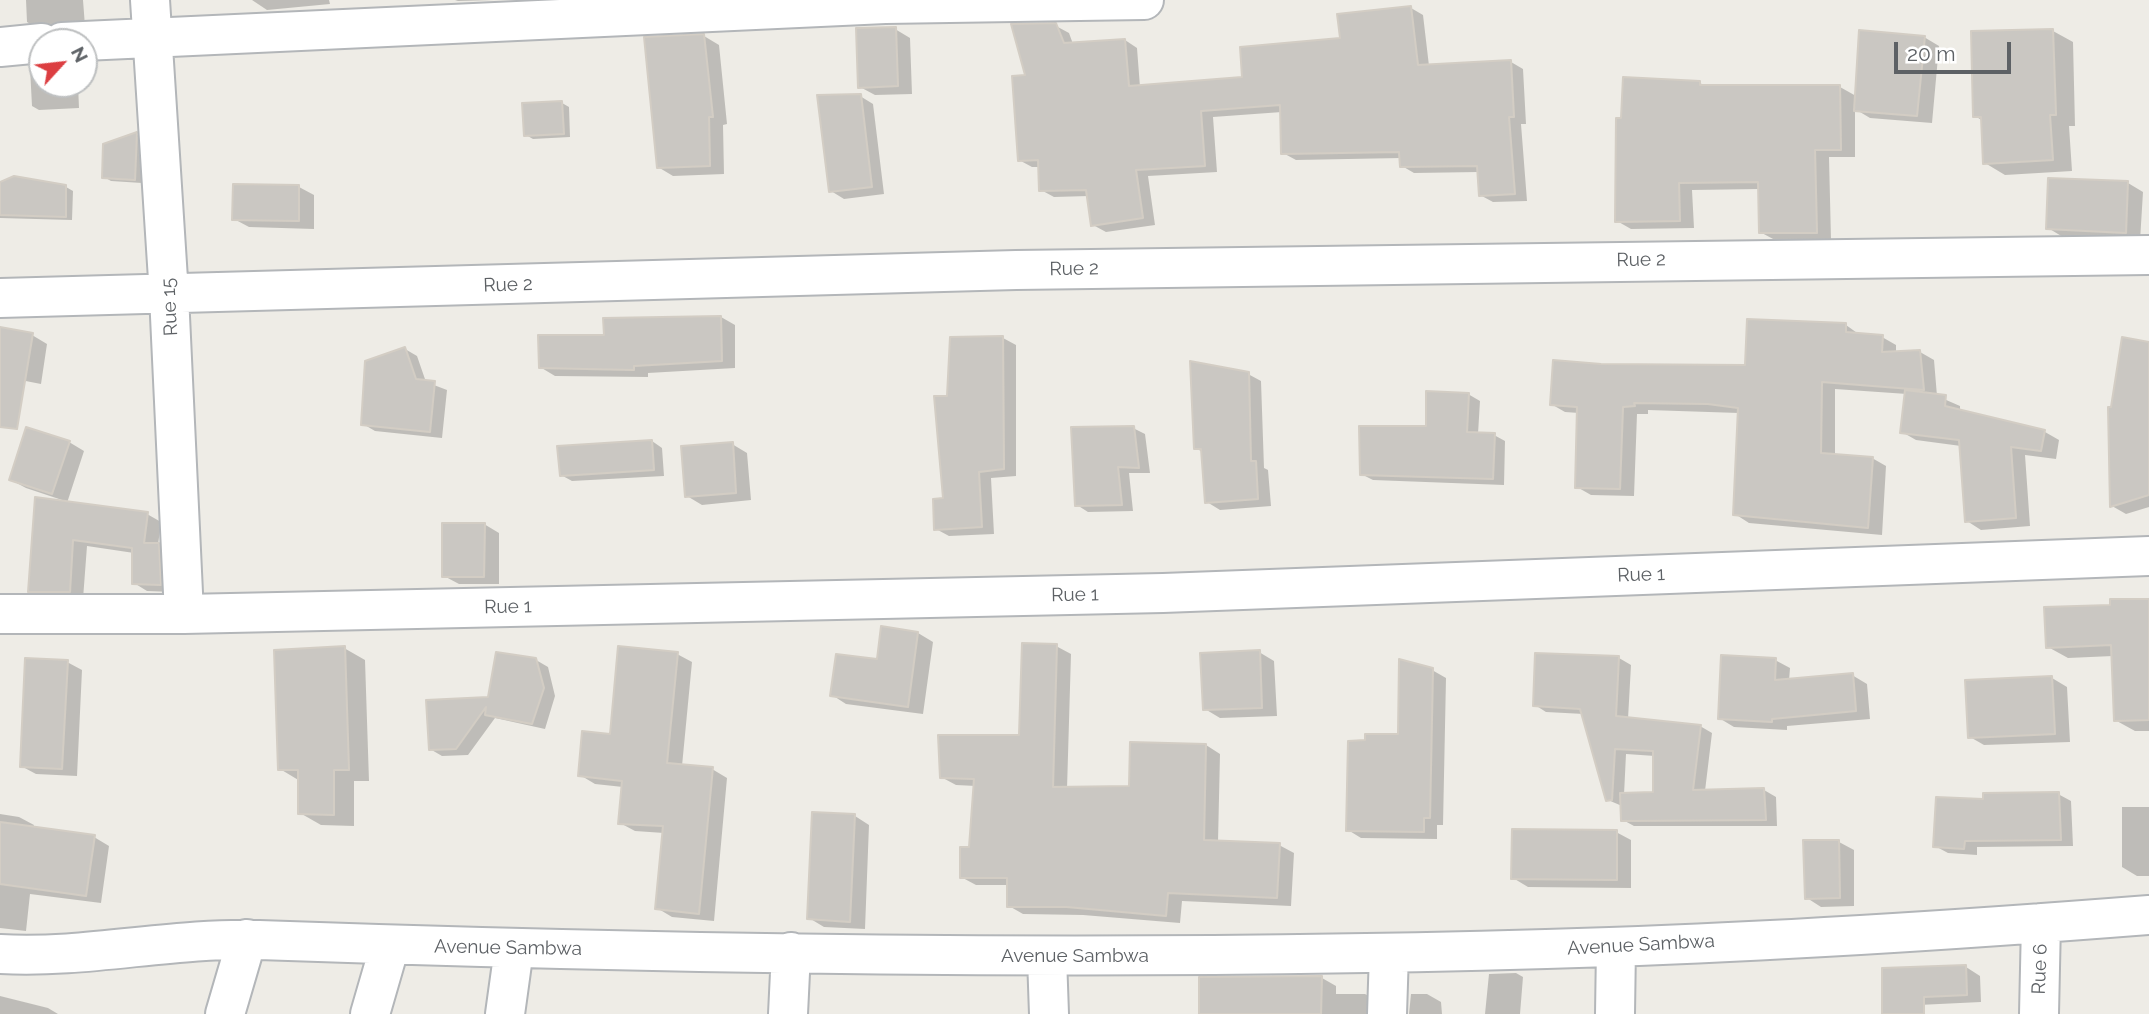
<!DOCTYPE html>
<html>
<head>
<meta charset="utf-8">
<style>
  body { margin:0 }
  #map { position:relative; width:2149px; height:1014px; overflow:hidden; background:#eeece6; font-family:Raleway,sans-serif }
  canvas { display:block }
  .north { position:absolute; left:28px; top:28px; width:70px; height:70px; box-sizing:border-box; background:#fff; border:2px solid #bec0c1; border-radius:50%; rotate:63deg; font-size:19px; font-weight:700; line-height:28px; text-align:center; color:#5d6165 }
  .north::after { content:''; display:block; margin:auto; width:24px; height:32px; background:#dc3e41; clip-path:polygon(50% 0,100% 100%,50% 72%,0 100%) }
  .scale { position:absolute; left:1894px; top:42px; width:117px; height:32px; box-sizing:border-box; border:4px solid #5d6165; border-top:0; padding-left:9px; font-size:21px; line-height:24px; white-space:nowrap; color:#5d6165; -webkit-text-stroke:5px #fff; paint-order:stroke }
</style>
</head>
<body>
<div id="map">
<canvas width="2149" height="1014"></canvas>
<div class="north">N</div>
<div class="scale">20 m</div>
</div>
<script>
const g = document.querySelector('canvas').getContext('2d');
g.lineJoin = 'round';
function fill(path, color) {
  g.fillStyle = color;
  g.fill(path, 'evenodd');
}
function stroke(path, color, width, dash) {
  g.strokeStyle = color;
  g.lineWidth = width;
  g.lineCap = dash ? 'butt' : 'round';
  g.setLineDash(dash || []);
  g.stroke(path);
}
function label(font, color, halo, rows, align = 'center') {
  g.font = font + ' Raleway,sans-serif';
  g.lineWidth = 5;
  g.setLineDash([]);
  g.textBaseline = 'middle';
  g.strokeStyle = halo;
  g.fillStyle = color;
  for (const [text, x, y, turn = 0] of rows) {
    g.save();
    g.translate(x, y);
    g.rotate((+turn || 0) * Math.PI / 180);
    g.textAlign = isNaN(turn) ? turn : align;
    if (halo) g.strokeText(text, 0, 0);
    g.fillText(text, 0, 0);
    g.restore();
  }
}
const shadow = new Path2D(`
  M26 0H83L85 26 39 29 27 22Z
  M252 0H329L330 4 267 10Z
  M455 0H494L458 1Z
  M1411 8 1423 15 1429 66 1511 62 1523 69 1526 124H1521L1527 201 1493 202 1480 195 1479 172 1414 173 1402 166 1401 158 1296 160 1283 153 1282 112 1213 117 1217 172 1148 176 1155 225 1106 232 1093 225 1089 196 1054 197 1041 190 1040 167H1032L1019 160 1027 77 1056 26 1069 33 1073 44 1125 40 1137 48 1140 87 1244 79Z
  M895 29 910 38 912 94 875 95 860 87Z
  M2053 31 2073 42 2075 126H2069L2072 171 2005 175 1985 163 1983 121 1975 116Z
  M704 36 719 45 727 124 723 125 724 174 673 176 658 167Z
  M1924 37 1939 46 1932 123 1870 118 1855 109V157H1829L1831 240H1775L1760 232V189L1692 190 1694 228 1631 229 1617 221 1700 83 1707 87H1840L1856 96Z
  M42 65V84H78L79 108 39 110 32 106 30 68Z
  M860 96 873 104 884 194 844 199 831 191Z
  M562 103 569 107 570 137 533 139 526 135Z
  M136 134 143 138 142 183 111 181 104 177Z
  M0 183 66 187 73 191 72 220 0 218Z
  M2128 183 2143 192 2140 241 2063 237 2048 228Z
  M299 187 314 195V229L249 227 234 219Z
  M721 317 735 325V368L648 373V377L555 376 540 367 606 336Z
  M1846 325 1860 335 1882 337 1896 345V353L1920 352 1934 360 1937 396 1960 406V411L2045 432 2059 440 2056 459 2025 455 2030 526 1981 530 1967 521 1961 446 1916 440 1902 432 1907 394 1835 389V455L1872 458 1886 466 1882 535 1749 523 1735 514 1739 413 1648 410V414H1637L1634 496 1591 495 1577 487 1579 413 1565 412 1551 404 1601 366H1747Z
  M0 329 32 335 47 344 41 384 0 376Z
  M952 338H1003L1016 345V476L991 478 994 534 949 536 936 529 945 500Z
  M2149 344V507L2126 514 2112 506Z
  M405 349 417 356 426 382 447 390 442 438 375 431 363 424Z
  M1248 374 1261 381 1264 468 1268 470 1271 506 1220 510 1207 502 1203 452 1195 448Z
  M1468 394 1480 401 1478 434 1494 435 1505 441 1504 485 1373 480 1361 474Z
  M1133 428 1145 434 1150 473H1129L1133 511 1088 512 1077 505Z
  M652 441 662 448 664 476 572 481 561 475Z
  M69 442 84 451 67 503 147 514 161 522 158 545 172 553 174 592 147 591 134 583V553L87 546 83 599H44L30 591 65 501 26 488 11 480Z
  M732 444 747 453 751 500 702 505 687 496Z
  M484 524 499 533V584H459L444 576Z
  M2149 600V731H2135L2115 720 2113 656 2068 658 2048 647Z
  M882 628 918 633 933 642 923 714 846 704 832 695 878 661Z
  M1056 646 1071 654 1067 789 1131 788 1206 745 1220 754 1218 842 1279 845 1294 853 1291 906 1182 901 1180 923 1083 915 1023 914 1009 906V885H976L961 877 971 849 976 786 956 785 941 777 1020 737Z
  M344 648 365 660 369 781H354V826L321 825 300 813V781L280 769Z
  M1259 652 1274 661 1277 716 1220 718 1205 709Z
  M677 654 692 662 682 766 712 769 727 778 714 921 672 917 657 908 664 833 635 831 620 823 623 787 595 784 580 775Z
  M1537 655 1619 658 1631 665 1628 719 1700 726 1712 733 1705 791 1764 790 1776 797 1777 826H1634L1623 820 1622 806 1608 800 1584 714 1546 712 1535 705ZM1626 754 1655 756V793L1624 795Z
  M536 660 548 667 555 696 545 729 495 718 468 755 442 756 430 749Z
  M1775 660 1790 668 1789 681 1852 675 1867 684 1870 719 1787 726V730L1734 727 1719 718Z
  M67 662 82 670 77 776 36 774 21 766Z
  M1432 670 1446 678 1443 825H1437V839L1361 838 1348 830 1367 741 1400 736Z
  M2052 678 2067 687 2070 742 1984 745 1970 737Z
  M2058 794 2071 801 2073 846 1977 847V855L1948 853 1935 846 1985 801Z
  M2122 807H2149V876H2137L2122 867Z
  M0 814 19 817 34 825 33 828 94 837 109 846 101 903 30 894 26 931 0 928Z
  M855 816 869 825 865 929 824 927 809 918Z
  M1616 832 1631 840V888L1528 887 1513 878Z
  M1839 842 1854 850V906L1821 907 1807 898Z
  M1966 967 1980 976 1981 1002 1898 1006Z
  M1516 973 1523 977 1520 1014H1485L1489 974Z
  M1322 978 1336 986V994H1365L1380 1002V1014H1200Z
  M1411 994H1427L1441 1002 1442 1014H1409Z
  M0 996 48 1008 58 1014H0Z`);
const building = new Path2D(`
  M1411 6 1418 65 1511 60 1514 117H1509L1515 194 1479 196 1477 166 1400 167 1399 152 1281 154 1280 105 1201 111 1205 166 1136 170 1143 218 1091 226 1086 190 1039 191 1038 160 1018 161 1012 76 1025 75 1011 24 1056 23 1064 43 1125 39 1129 86 1242 77 1240 47 1340 38 1337 14Z
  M896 27 898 86 858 88 856 28Z
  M2053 29 2056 115H2050L2053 160 1983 164 1981 117H1973L1971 31Z
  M1859 30 1925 36 1917 116 1854 111Z
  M704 34 713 117H709L710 166 657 168 644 37Z
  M1623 77 1700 81V85H1840L1841 150H1815L1817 233H1759L1758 182 1679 183 1680 221 1615 222 1616 118H1621Z
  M861 94 872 187 829 192 817 95Z
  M562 101 564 134 524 136 522 103Z
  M137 132 135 180 102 178 103 144Z
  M14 176 66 185V217L0 215V182Z
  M2048 178 2128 181 2126 233 2046 229Z
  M233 184 299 185V221L232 220Z
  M721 316 722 361 634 366V370L539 368 538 335H604L603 318Z
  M1747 319 1846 323V332L1883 335 1882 352 1920 350 1924 390 1822 382 1821 453 1873 457 1868 528 1733 515 1738 408 1708 404 1634 403 1635 406 1623 407 1620 489 1575 488 1577 407 1550 405 1553 360 1601 364 1745 365Z
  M0 327 33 333 17 429 0 427Z
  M1003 336 1004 469 979 472 982 527 934 530 933 499 943 498 934 396H947L950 337Z
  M2122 337 2149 342V495L2110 507 2108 407H2111Z
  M405 347 416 379 435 381 430 432 361 425 365 361Z
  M1190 361 1249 372 1251 461H1256L1258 499 1205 503 1201 449H1194Z
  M1905 390 1946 395 1945 406 2045 430 2041 451 2011 447 2016 518 1965 522 1959 440 1900 433Z
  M1426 391 1469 393 1467 432 1495 433 1493 479 1360 475 1359 426H1426Z
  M1134 426 1139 468 1118 467 1122 505 1075 506 1071 427Z
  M26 427 70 441 52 494 9 480Z
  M652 440 654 470 560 476 557 446Z
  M733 442 736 493 685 497 681 446Z
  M35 497 148 512 144 543H159L161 585 132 584V548L73 540 70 592H28Z
  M442 523H485L484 577H442Z
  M2110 599H2149V720L2114 721 2111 645 2046 648 2044 607 2110 605Z
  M881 626 918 632 908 707 830 696 836 654 877 659Z
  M1022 643 1057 644 1053 787 1129 786 1130 742 1206 744 1204 840 1280 843 1277 898 1168 893 1166 916 1067 907H1007V878H960V847H969L974 779 940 778 938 735H1019Z
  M345 646 349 770H334V815L298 814V770H278L274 650Z
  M618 646 678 652 667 763 713 767 699 914 655 909 663 826 618 824 622 781 578 776 582 731 610 734Z
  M1260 650 1262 708 1203 710 1200 653Z
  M496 652 536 658 544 688 532 724 485 715 486 707 456 749 429 750 426 700 488 697Z
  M1535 653 1619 656 1616 716 1701 725 1693 790 1764 788 1766 820 1621 821 1620 793 1653 792V751L1615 749 1612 800 1606 801 1580 709 1533 706Z
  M1721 655 1776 658 1775 680 1853 673 1856 711 1772 719V722L1718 719Z
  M25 658 68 660 62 769 20 767Z
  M1399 659 1433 668 1430 818H1424V832L1346 831 1348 741 1365 740V734H1398Z
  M2052 676 2055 734 1968 738 1965 680Z
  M2059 792 2061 840 1965 841 1964 849 1933 847 1936 797 1983 799V793Z
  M812 812 855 814 850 922 807 919Z
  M0 822 95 835 86 896 0 884Z
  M1512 829 1617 830V880L1511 879Z
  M1803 840H1839L1840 898 1805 899Z
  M1966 965 1967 995 1924 997V1014H1882V968Z
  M1322 976 1321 1014H1199V977Z`);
const street = new Path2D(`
  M150 0 169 295 184 614
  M62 42 885 4 1144 0
  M0 47 42 43
  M0 298 1016 270 2149 255
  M0 614H184L1163 593 2149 556
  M0 954C86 959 173 937 259 940 709 956 1160 962 1610 947 1789 941 1970 929 2149 915
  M1047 957 1049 1014
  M225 1014 247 939
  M370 1014 390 945
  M505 1014 514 949
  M788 1014 791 952
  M1387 1014 1389 953
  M1615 1014 1616 947
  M2039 1014 2041 923`);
const streetNames = [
  ["Rue 2",1641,260,-1],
  ["Rue 2",1074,269,-1],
  ["Rue 2",508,285,-2],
  ["Rue 15",170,307,-93],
  ["Rue 1",1641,575,-2],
  ["Rue 1",1075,595,-1],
  ["Rue 1",508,607,-1],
  ["Avenue Sambwa",1641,945,-3],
  ["Avenue Sambwa",508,948,1],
  ["Avenue Sambwa",1075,956],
  ["Rue 6",2040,969,-88]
];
fill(shadow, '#0003');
fill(building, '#cac7c2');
stroke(building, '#d3cdc4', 2);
stroke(street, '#b3b6b9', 42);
stroke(street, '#fff', 38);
label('19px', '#5d6165', '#fff', streetNames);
</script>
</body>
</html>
